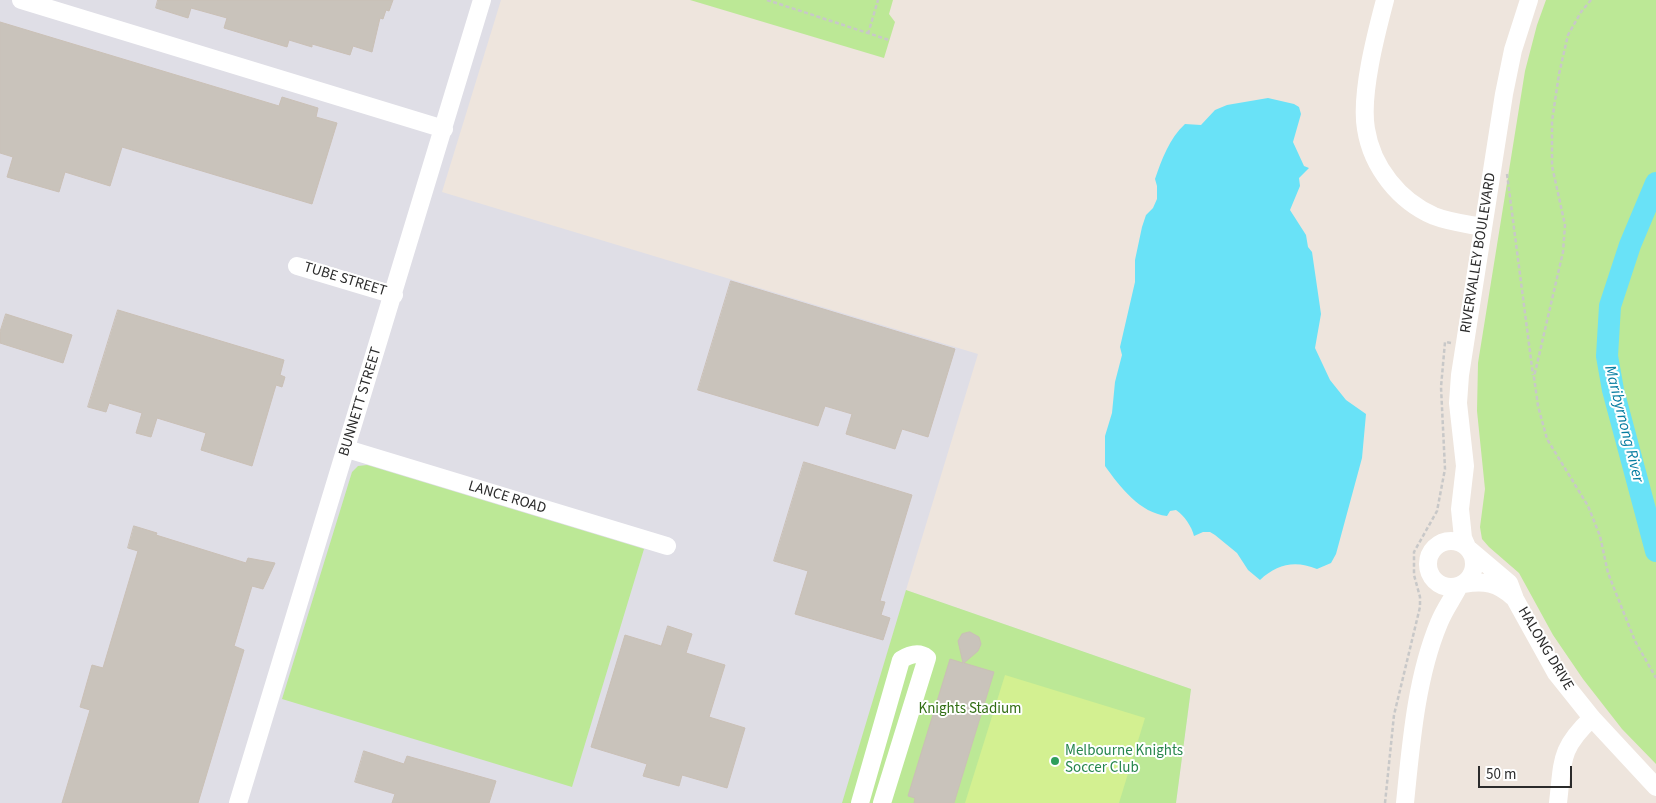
<!DOCTYPE html>
<html>
<head>
<meta charset="utf-8">
<style>
  body { margin:0 }
  #map { position:relative; width:1656px; height:803px; overflow:hidden; background:#eee5dd; font-family:"Source Sans 3",sans-serif }
  canvas { display:block }
  .scale { position:absolute; left:1478px; top:766px; width:94px; height:22px; box-sizing:border-box; border:2px solid #2b2b2b; border-top:0; padding-left:6px; font-size:15px; line-height:18px; white-space:nowrap; color:#2b2b2b; -webkit-text-stroke:4px #fff; paint-order:stroke }
</style>
</head>
<body>
<div id="map">
<canvas width="1656" height="803"></canvas>
<div class="scale">50 m</div>
</div>
<script>
const g = document.querySelector('canvas').getContext('2d');
g.lineJoin = 'round';
function fill(path, color) {
  g.fillStyle = color;
  g.fill(path, 'evenodd');
}
function stroke(path, color, width, dash) {
  g.strokeStyle = color;
  g.lineWidth = width;
  g.lineCap = dash ? 'butt' : 'round';
  g.setLineDash(dash || []);
  g.stroke(path);
}
function label(font, color, halo, rows, align = 'center') {
  g.font = font + ' "Source Sans 3",sans-serif';
  g.lineWidth = 4;
  g.setLineDash([]);
  g.textBaseline = 'middle';
  g.strokeStyle = halo;
  g.fillStyle = color;
  for (const [text, x, y, turn = 0] of rows) {
    g.save();
    g.translate(x, y);
    g.rotate((+turn || 0) * Math.PI / 180);
    g.textAlign = isNaN(turn) ? turn : align;
    if (halo) g.strokeText(text, 0, 0);
    g.fillText(text, 0, 0);
    g.restore();
  }
}
const industrial = new Path2D(`
  M0 0H501L442 192 978 354 906 590 1191 689 1176 803H0Z`);
const green = new Path2D(`
  M690 0H893L889 14 895 22 884 58Z
  M1546 0H1656V764L1622 729 1583 679 1553 635 1519 573 1489 547 1482 539 1480 527 1485 489 1477 411 1478 363 1525 71 1537 25Z
  M367 465 644 549 572 787 282 699 352 472 358 466Z
  M906 590 1191 689 1176 803H842Z`);
const pitch = new Path2D(`
  M1005 675 1145 718 1119 803H965Z`);
const water = new Path2D(`
  M1268 98 1294 104 1299 107 1301 114 1293 142 1304 166 1309 168 1299 178 1300 186 1290 210 1306 235 1308 247 1312 252 1321 314 1315 348 1330 380 1346 400 1366 414 1362 458 1336 554 1331 563 1317 569C1295 560 1277 564 1260 580L1248 570 1237 553 1215 535 1210 532H1203L1194 536C1192 527 1184 515 1176 510L1170 511 1167 516C1140 513 1120 487 1105 466V436L1112 413 1115 382 1122 355 1120 347 1135 282V260L1142 227 1146 215 1153 208 1157 199V186L1155 179C1162 159 1169 139 1185 124L1201 125 1215 110 1227 105Z`);
const river = new Path2D(`
  M1656 183 1630 245 1610 306 1607 356 1613 390 1656 551`);
const building = new Path2D(`
  M158 0H393L389 11 386 10 383 19 380 18 372 52 353 46 350 55 312 44V47L289 40 287 47 224 28 227 18 191 8 188 18 156 8Z
  M0 22 279 106 282 97 318 108 316 117 337 123 312 204 122 147 110 186 65 172 59 192 7 177 13 157 0 153Z
  M731 281 955 349 928 437 902 429 895 449 846 434 852 414 825 406 818 426 698 390Z
  M118 310 284 360 280 375 285 377 282 387 276 385 252 466 201 450 206 433 157 418 151 437 136 433 142 413 109 403 106 412 88 407Z
  M6 314 72 335 63 363 0 343V332Z
  M804 462 912 495 880 601 885 602 881 615 890 618 883 640 795 614 808 571 774 561Z
  M134 526 157 533 156 535 246 563 248 558 275 563 263 589 252 586 234 646 244 650 198 803H62L90 710 80 707 92 665 103 668 138 551 128 548Z
  M668 626 692 634 686 653 725 665 709 717 745 728 727 788 682 775 679 786 643 776 647 764 591 747 625 635 661 646Z
  M970 632 979 637 981 644 978 651 964 663 994 672 954 803H914L915 798 908 796 950 659 963 663 958 641 962 634Z
  M364 751 404 764 407 756 496 781 489 803H392L395 794 355 782Z`);
const path = new Path2D(`
  M767 0 889 40
  M1591 0 1581 12 1568 35 1559 74 1552 121V166L1565 225 1563 252 1534 377 1538 406 1547 439 1588 506 1600 536 1608 573 1635 641 1656 678
  M868 34 878 0
  M1507 174 1533 375
  M1385 803 1394 715 1420 607V597L1414 575V552L1437 511 1445 469 1441 387 1445 342 1451 343`);
const minor = new Path2D(`
  M21 0 444 129
  M1385 0C1376 34 1360 95 1366 129 1372 167 1399 201 1434 216 1449 222 1467 224 1483 227
  M297 266 394 295
  M347 449 667 546
  M1428 564a23 23 0 1 1 46 0a23 23 0 1 1-46 0Z
  M1467 547 1463 538 1460 509 1465 466 1458 403 1460 375 1504 94 1513 50 1529 0
  M1470 550 1509 583 1515 599 1556 673 1592 718 1656 787
  M1464 584C1484 580 1498 583 1513 597
  M238 803 482 0
  M860 803 901 660C909 655 918 651 927 658L882 803
  M1405 803C1411 744 1416 678 1439 623 1444 610 1453 598 1459 586
  M1558 803C1563 761 1559 749 1592 718`);
const markers = [
  [1055,761,5,"#2e9e5b"]
];
const streetNames = [
  ["RIVERVALLEY BOULEVARD",1479,253,-81],
  ["TUBE STREET",345,280,17],
  ["BUNNETT STREET",361,402,-73],
  ["LANCE ROAD",507,498,17],
  ["HALONG DRIVE",1545,649,59]
];
const parkNames = [
  ["Knights Stadium",970,710]
];
const leisureNames = [
  ["Melbourne Knights",1065,752],
  ["Soccer Club",1065,769]
];
const waterNames = [
  ["Maribyrnong River",1623,424,76]
];
fill(industrial, '#dfdee6');
fill(green, '#bce896');
fill(pitch, '#d3f091');
fill(water, '#69e2f7');
stroke(river, '#69e2f7', 22);
fill(building, '#c9c3bb');
stroke(building, '#cac0b6', 1);
stroke(path, '#c8c8c8', 2.5, [4, 2.5]);
stroke(minor, '#fff', 18);
for (const [x, y, r, color] of markers) {
  const dot = new Path2D();
  dot.arc(x, y, r, 0, 2 * Math.PI);
  g.fillStyle = color;
  g.fill(dot);
  stroke(dot, '#fff', 2);
}
label('15px', '#2b2b2b', '#fff', streetNames);
label('15px', '#326e15', '#fff', parkNames);
label('15px', '#27864d', '#fff', leisureNames, 'left');
label('italic 16px', '#057ca0', '#fff', waterNames);
</script>
</body>
</html>
